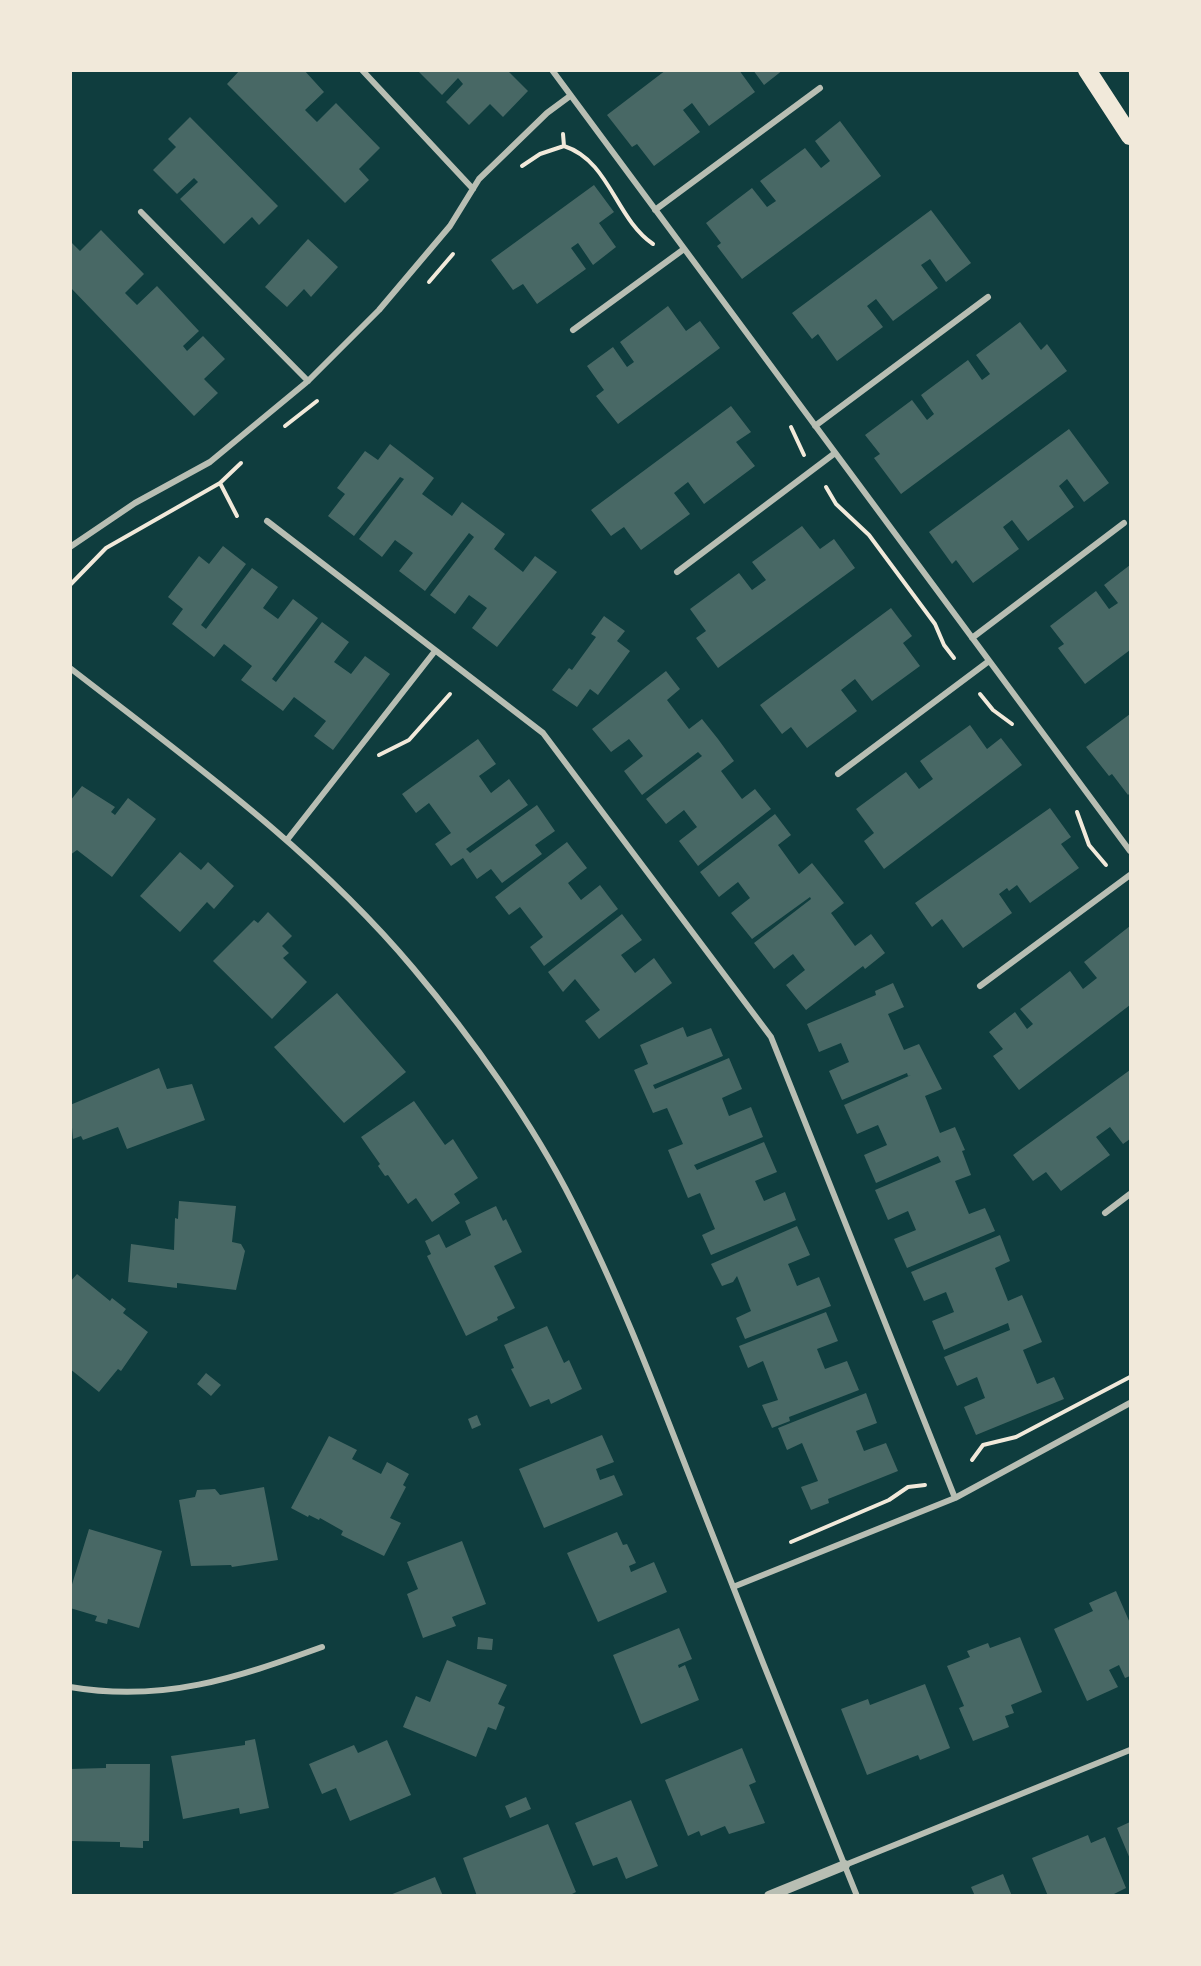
<!DOCTYPE html>
<html>
<head>
<meta charset="utf-8">
<style>
  body { margin:0 }
  #map { position:relative; width:1201px; height:1966px; overflow:hidden; background:#0f3d3e; font-family:Roboto,sans-serif }
  canvas { display:block }
  .frame { position:absolute; inset:0; border:72px solid #f1e9da; pointer-events:none }
</style>
</head>
<body>
<div id="map">
<canvas width="1201" height="1966"></canvas>
<div class="frame"></div>
</div>
<script>
const g = document.querySelector('canvas').getContext('2d');
g.lineJoin = 'round';
function fill(path, color) {
  g.fillStyle = color;
  g.fill(path, 'evenodd');
}
function stroke(path, color, width, dash) {
  g.strokeStyle = color;
  g.lineWidth = width;
  g.lineCap = dash ? 'butt' : 'round';
  g.setLineDash(dash || []);
  g.stroke(path);
}
const building = new Path2D(`
  M240 70H304L324 92 305 110 317 122 336 103 380 148 359 169 369 180 345 203 227 84Z
  M417 70H507L528 91 503 117 490 104 469 125 446 102 463 84 458 78 442 95Z
  M666 70H739L755 92 709 126 692 103 683 110 700 132 654 166 637 144 632 147 607 115Z
  M753 70H783L764 85Z
  M190 117 278 206 259 225 252 217 224 244 180 199 198 182 194 178 177 194 153 170 176 147 168 139Z
  M840 121 881 176 742 279 717 246 721 243 706 223 752 188 767 207 776 201 760 181 805 148 821 168 830 161 815 141Z
  M594 185 614 212 599 223 616 247 593 265 578 243 571 248 586 269 537 304 523 284 513 290 491 260Z
  M931 210 971 263 946 282 930 259 921 265 938 288 893 321 876 299 867 306 883 327 837 361 818 334 812 339 792 313Z
  M101 230 144 274 125 293 137 305 157 286 199 331 183 346 187 351 203 336 225 359 204 379 218 393 194 416 70 287V241L80 251Z
  M308 239 338 267 311 297 304 289 287 307 265 287Z
  M668 306 686 331 700 321 720 348 618 424 596 396 604 390 587 366 613 347 627 367 634 362 620 342Z
  M1020 322 1041 350 1047 344 1067 371 901 494 874 458 880 454 865 435 912 400 927 420 934 414 921 395 968 360 982 380 990 374 976 355Z
  M731 406 751 432 736 442 755 466 704 504 688 482 674 493 690 514 641 550 624 527 611 536 591 510Z
  M1069 429 1109 483 1084 502 1067 479 1059 486 1074 507 1028 541 1012 520 1003 527 1019 549 973 583 956 560 952 564 929 532Z
  M390 444 434 478 422 494 452 516 462 502 505 534 494 549 523 572 535 556 557 572 497 647 472 628 487 608 469 595 455 614 430 595 474 537 469 533 425 591 399 571 413 553 395 540 382 557 359 539 404 479 400 477 354 536 328 516 345 494 337 488 365 451 378 460Z
  M802 526 820 549 834 539 855 568 718 668 696 638 706 631 690 609 739 573 752 590 766 580 752 562Z
  M223 546 246 564 201 625 206 629 252 568 278 587 263 608 278 619 293 599 318 618 272 679 276 682 322 622 349 642 334 662 351 674 365 656 390 674 333 750 314 736 326 721 294 697 283 711 241 680 252 666 224 644 214 657 172 624 183 609 168 597 199 556 209 564Z
  M1130 565V650L1085 684 1058 648 1064 644 1050 626 1096 591 1109 609 1118 603 1104 585Z
  M891 608 912 636 903 643 920 666 872 701 855 679 841 690 857 711 807 748 791 727 782 734 760 705Z
  M604 616 625 631 617 641 630 651 598 695 590 689 577 707 552 690 569 668 572 670 596 637 591 634Z
  M666 671 680 689 667 700 689 729 702 719 718 739 734 761 721 771 742 799 755 789 771 809 698 866 679 841 697 827 684 810 666 824 646 799 702 756 698 752 642 795 624 771 643 756 629 739 611 752 592 729Z
  M1130 714V793L1128 795 1112 774 1109 776 1086 747Z
  M970 725 987 749 1001 738 1022 765 884 869 864 841 874 833 856 809 906 772 919 789 933 779 920 761Z
  M478 739 496 764 479 776 491 793 509 779 528 805 466 849 470 853 537 805 555 831 535 845 542 854 502 883 491 869 477 879 463 858 451 866 435 844 451 833 429 803 416 813 402 794Z
  M82 786 115 807 111 812 115 815 128 798 156 819 112 877 77 850 70 855V801Z
  M1050 808 1071 837 1061 844 1079 868 1030 903 1017 885 1009 891 1007 888 999 894 1012 913 963 948 942 919 932 927 915 903Z
  M775 814 791 835 778 845 799 874 812 863 844 903 831 913 855 946 871 934 885 953 865 969 863 966 806 1010 786 985 805 970 793 954 774 969 754 943 811 899 810 897 752 939 731 913 750 898 738 882 719 897 700 872Z
  M567 842 587 868 568 883 581 900 600 885 618 909 544 966 530 947 543 937 520 907 509 915 495 897Z
  M180 852 201 870 208 862 234 886 214 909 207 902 180 932 140 896Z
  M268 912 292 936 282 946 289 953 283 958 307 982 272 1019 213 961 254 920 258 923Z
  M622 914 642 940 621 955 635 973 654 958 672 983 599 1039 585 1021 600 1010 575 979 563 992 548 972Z
  M1130 926V1005L1019 1090 993 1056 1003 1049 989 1032 1015 1012 1027 1029 1033 1024 1020 1009 1070 971 1083 989 1097 978 1084 962Z
  M893 983 904 1007 888 1014 904 1050 919 1044 942 1089 925 1096 940 1133 955 1127 965 1150 962 1151 971 1175 955 1181 969 1214 985 1208 995 1231 907 1268 894 1239 916 1230 908 1211 888 1220 875 1190 941 1162 938 1156 876 1183 864 1155 887 1145 878 1125 857 1134 844 1105 911 1075 908 1076 907 1073 842 1100 829 1071 849 1062 841 1043 819 1052 807 1024 876 995 875 991Z
  M337 993 406 1072 344 1123 274 1047Z
  M683 1027 687 1037 711 1028 723 1056 653 1085 655 1089 729 1058 742 1089 722 1098 729 1116 751 1107 763 1137 694 1165 697 1170 764 1142 777 1172 755 1181 764 1201 785 1192 796 1220 711 1255 702 1235 715 1229 700 1193 688 1198 668 1150 683 1144 667 1108 653 1113 634 1070 648 1064 640 1045Z
  M159 1068 167 1089 192 1084 205 1120 127 1149 118 1127 83 1140 81 1136 73 1139 70 1105Z
  M1130 1070V1139L1123 1144 1110 1127 1096 1137 1110 1155 1061 1191 1046 1172 1033 1181 1013 1155Z
  M414 1101 445 1145 453 1139 478 1178 454 1194 460 1203 432 1222 416 1198 408 1204 388 1175 385 1176 378 1166 380 1164 361 1137Z
  M179 1201 236 1206 232 1242 241 1244 245 1251 236 1290 177 1283V1288L128 1282 131 1244 174 1250 175 1218 178 1219Z
  M496 1206 503 1221 506 1219 522 1252 494 1266 515 1308 497 1317 498 1320 466 1336 427 1256 431 1254 425 1241 439 1234 446 1248 471 1235 465 1221Z
  M797 1226 810 1255 788 1264 797 1286 819 1277 831 1306 745 1339 736 1318 751 1311 737 1276 733 1282 722 1286 711 1264Z
  M1000 1235 1010 1261 995 1268 1008 1301 1022 1295 1042 1342 1023 1350 1037 1384 1054 1377 1064 1399 976 1435 964 1407 985 1398 977 1377 957 1386 944 1357 1010 1330 1008 1323 944 1350 932 1321 954 1312 946 1292 924 1301 911 1272Z
  M77 1274 110 1301 112 1298 126 1309 123 1313 148 1332 121 1371 118 1369 99 1392 70 1369V1282Z
  M826 1312 838 1341 817 1349 825 1369 847 1361 859 1390 789 1417 790 1421 772 1428 762 1405 778 1400 763 1361 748 1368 739 1346Z
  M547 1326 564 1363 569 1360 582 1389 551 1404 549 1399 530 1407 511 1369 514 1368 504 1345Z
  M206 1373 221 1385 211 1396 197 1384Z
  M866 1393 877 1423 856 1431 864 1451 886 1443 898 1471 828 1499 829 1503 811 1510 801 1487 818 1481 802 1443 787 1450 778 1428Z
  M477 1415 481 1425 472 1429 468 1419Z
  M602 1435 614 1462 596 1469 600 1480 614 1475 623 1495 544 1528 519 1469Z
  M329 1436 357 1450 352 1459 381 1474 387 1462 409 1474 403 1485 406 1487 390 1518 401 1523 384 1556 341 1535 343 1531 320 1518 319 1520 309 1515 308 1517 291 1508Z
  M264 1487 278 1560 232 1567 231 1565 191 1566 179 1500 195 1497 197 1490 215 1489 220 1495Z
  M89 1529 162 1551 139 1628 108 1619 107 1624 95 1621 97 1616 70 1608V1591Z
  M617 1532 623 1545 627 1544 636 1563 629 1566 631 1572 654 1562 667 1592 598 1622 567 1553Z
  M462 1541 486 1604 452 1617 456 1626 423 1638 407 1594 418 1589 407 1562Z
  M1116 1591 1130 1623V1676L1125 1678 1119 1665 1109 1670 1118 1687 1087 1701 1054 1629 1093 1611 1089 1603Z
  M679 1628 692 1659 678 1665 679 1668 685 1665 699 1700 641 1724 613 1655Z
  M478 1637 493 1639 492 1650 477 1649Z
  M1020 1637 1042 1692 1011 1705 1014 1713 1005 1716 1009 1727 973 1741 959 1708 964 1706 947 1666 970 1657 967 1651 988 1643 990 1648Z
  M447 1660 507 1685 498 1704 505 1707 496 1730 488 1727 476 1757 403 1727 416 1696 430 1702Z
  M925 1684 950 1748 920 1760 918 1755 867 1775 841 1709 868 1699 870 1705Z
  M255 1739 269 1808 240 1814 239 1808 183 1819 171 1756 245 1745V1741Z
  M387 1740 411 1795 350 1821 336 1788 322 1794 309 1764 354 1745 358 1753Z
  M742 1748 756 1782 749 1785 765 1823 729 1834 725 1826 701 1836 699 1831 688 1836 665 1780Z
  M106 1764H150L149 1841H143V1848L120 1847V1842L70 1841V1769L106 1768Z
  M526 1797 531 1809 510 1818 505 1806Z
  M631 1800 658 1866 626 1879 617 1857 593 1866 575 1823Z
  M1130 1822V1859L1117 1828Z
  M548 1824 576 1892 568 1896H477L463 1858Z
  M1088 1835 1091 1843 1105 1837 1126 1888 1110 1896H1048L1032 1858Z
  M1003 1874 1012 1896H975L971 1887Z
  M435 1877 443 1896H390V1895Z`);
const path = new Path2D(`
  M563 134 564 146C610 161 615 218 653 244
  M522 166 540 154 564 146
  M429 282 453 254
  M285 426 317 401
  M791 427 804 455
  M220 483 241 463
  M826 487 836 504 869 535 935 624 944 645 954 658
  M70 585 106 548 220 483 237 516
  M980 694 993 710 1012 724
  M379 755 409 740 450 694
  M1077 812 1089 845 1106 865
  M972 1460 983 1445 1016 1437 1130 1377
  M791 1542 889 1500 908 1487 925 1485`);
const minor = new Path2D(`
  M362 70 473 189
  M552 70 1130 851
  M655 210 820 88
  M141 212 308 381
  M573 330 684 249
  M815 426 988 297
  M267 521 543 733 771 1037 955 1498
  M70 547 135 503 210 462 308 381 379 310 450 226 479 179 547 113 570 96
  M677 572 835 453
  M972 638 1124 523
  M70 668C190 761 315 851 413 968 472 1038 532 1122 573 1203 624 1303 663 1409 704 1513 754 1641 805 1769 857 1896
  M838 774 989 661
  M287 840 435 651
  M980 986 1130 875
  M1105 1213 1130 1194
  M733 1587 955 1498 1130 1403
  M70 1687C163 1703 236 1678 322 1647
  M845 1865 1130 1750`);
const tertiary = new Path2D(`
  M769 1896 845 1865`);
const motorway = new Path2D(`
  M1087 70 1130 136`);
fill(building, '#486865');
stroke(path, '#f1e9da', 4);
stroke(minor, '#b8beb3', 6);
stroke(tertiary, '#b8beb3', 10);
stroke(motorway, '#f1e9da', 18);
</script>
</body>
</html>
